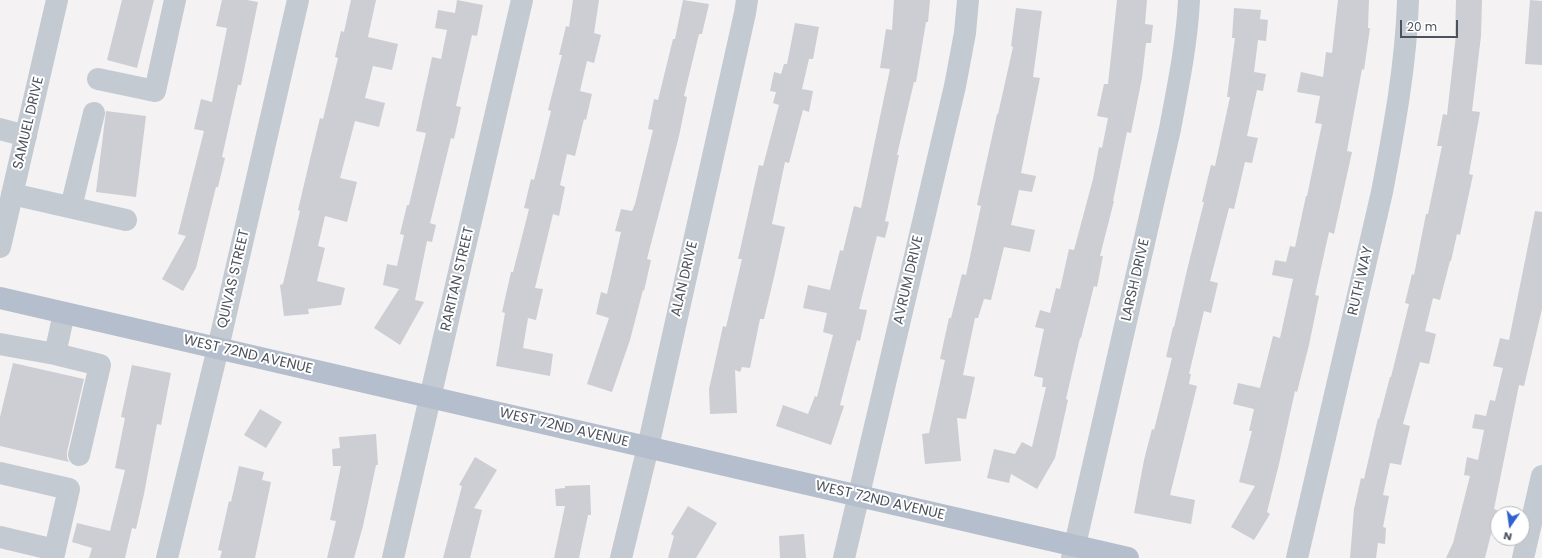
<!DOCTYPE html>
<html>
<head>
<meta charset="utf-8">
<style>
  body { margin:0 }
  #map { position:relative; width:1542px; height:558px; overflow:hidden; background:#f4f2f2; font-family:Poppins,sans-serif }
  canvas { display:block }
  .north { position:absolute; left:1490px; top:506px; width:40px; height:40px; box-sizing:border-box; background:#fff; border:1px solid #b7babe; border-radius:50%; rotate:193deg; font-size:11px; font-weight:700; line-height:16px; text-align:center; color:#4c525d }
  .north::after { content:''; display:block; margin:auto; width:14px; height:18px; background:#3061cf; clip-path:polygon(50% 0,100% 100%,50% 72%,0 100%) }
  .scale { position:absolute; left:1400px; top:20px; width:58px; height:18px; box-sizing:border-box; border:2px solid #4c525d; border-top:0; padding-left:5px; font-size:12px; line-height:14px; white-space:nowrap; color:#4c525d; -webkit-text-stroke:3px #fff; paint-order:stroke }
</style>
</head>
<body>
<div id="map">
<canvas width="1542" height="558"></canvas>
<div class="north">N</div>
<div class="scale">20 m</div>
</div>
<script>
const g = document.querySelector('canvas').getContext('2d');
g.lineJoin = 'round';
function fill(path, color) {
  g.fillStyle = color;
  g.fill(path, 'evenodd');
}
function stroke(path, color, width, dash) {
  g.strokeStyle = color;
  g.lineWidth = width;
  g.lineCap = dash ? 'butt' : 'round';
  g.setLineDash(dash || []);
  g.stroke(path);
}
function label(font, color, halo, rows, align = 'center') {
  g.font = font + ' Poppins,sans-serif';
  g.lineWidth = 4;
  g.setLineDash([]);
  g.textBaseline = 'middle';
  g.strokeStyle = halo;
  g.fillStyle = color;
  for (const [text, x, y, turn = 0] of rows) {
    g.save();
    g.translate(x, y);
    g.rotate((+turn || 0) * Math.PI / 180);
    g.textAlign = isNaN(turn) ? turn : align;
    if (halo) g.strokeText(text, 0, 0);
    g.fillText(text, 0, 0);
    g.restore();
  }
}
const building = new Path2D(`
  M122 0H154L137 68 107 60Z
  M222 0H247L258 2 241 85H238L222 157 225 158 218 187H216L196 268 183 291 162 279 186 236 178 234 204 131 194 129 201 99 212 102 227 28 216 26Z
  M351 0H376L368 37 398 44 392 70 373 66 365 98 385 103 379 127 355 121 340 178 357 182 347 222 325 216 318 246 325 248 317 281 345 288 341 305 308 309 309 314 284 316 280 285 283 284 300 211 298 210 310 159 320 118 323 119 338 58 335 57 341 31 344 32Z
  M457 0 483 5 477 36 472 35 456 106 461 107 454 139 451 138 430 223 436 225 432 242 427 241 415 300 424 302 400 345 374 328 399 289 383 285 387 264 397 266 404 235 400 234 407 205H409L426 133 416 131 432 57 441 59 447 30 435 28 438 10 455 13Z
  M573 0H599L594 33 601 35 594 63 587 61 580 91 592 94 586 120 584 119 575 156 567 154 560 185 565 187 559 216 553 214 535 288 543 289 536 320 528 318 523 348 553 354 550 376 496 366 505 313 502 312 511 272H513L529 209 524 208 531 179 534 180 551 111 548 110 562 55H559L566 26 569 27Z
  M683 0 709 4 702 34H699L684 96 687 97 679 136 647 259 651 260 644 291 643 290 630 340 612 392 587 384 609 318 596 314 601 292 607 294 621 232 615 231 621 209 632 211 635 204 653 130 648 129 654 99 658 100 673 39H675Z
  M894 0H930L928 22H926L916 82H914L897 155H899L885 221 889 222 885 238 877 236 859 309 867 310 860 341 857 340 840 405 844 406 831 445 776 426 783 405 808 414 815 396 817 397 833 335 823 332 827 313 803 308 808 285 830 290 840 250 843 251 854 206 861 208 890 69 880 68 886 29 892 30Z
  M1117 0H1147L1145 24 1153 25 1151 43H1146L1142 78 1131 133 1127 132 1113 201H1114L1100 256H1103L1097 287 1094 286 1081 338H1080L1066 399 1068 400 1055 458 1037 489 1011 474 1009 483 987 478 994 449 1015 454 1022 442 1032 447 1046 387H1042L1043 378 1034 376 1044 329 1035 327 1040 310 1050 313 1056 288 1060 289 1069 249 1074 250 1093 179 1099 147 1102 148 1108 118 1097 116 1104 84H1108Z
  M1338 0H1369L1368 28H1370L1364 70 1362 69 1347 151 1352 152 1334 234 1329 232 1315 295 1319 296 1309 345 1297 392 1295 391 1279 464 1267 512 1270 514 1254 540 1231 527 1255 486 1239 482 1252 431H1249L1254 409 1233 404 1238 383 1260 388 1273 336 1280 338 1293 279 1272 275 1275 260 1286 262 1290 246 1295 247 1306 196H1307L1322 124 1315 123 1320 96 1297 92 1301 72 1323 77 1326 52 1332 53Z
  M1456 0H1482L1481 36 1472 111 1480 112 1469 174 1473 175 1460 235 1457 234 1451 261H1450L1440 300 1433 298 1425 331 1436 334 1429 364 1420 362 1403 424 1410 426 1401 465 1390 463 1383 495 1389 496 1383 527 1386 528 1385 544 1378 543 1376 558H1350L1354 509 1361 478 1364 479 1378 418 1379 419 1390 377H1391L1409 304 1405 303 1412 274 1414 275 1426 214H1428L1442 146H1437L1443 114 1447 115 1456 35H1455Z
  M1530 0 1542 1V65L1525 64Z
  M1016 8 1042 11 1033 77 1040 78 1021 173 1036 176 1032 192 1019 190 1011 225 1035 230 1030 252 1004 247 991 300 984 299 978 318H975L963 375 975 377 966 419 957 418 961 461 925 464 922 434 929 433 945 360 940 359 949 318H951L962 274 966 275 981 206 977 205 997 114H998L1013 47 1011 46Z
  M1234 8 1261 10 1260 19 1268 20 1266 41 1258 40 1254 72 1266 74 1263 91 1257 90 1247 136 1258 138 1252 163 1245 162 1234 209 1229 208 1210 281 1218 283 1211 313 1204 311 1189 374H1191L1189 384 1197 386 1170 495 1195 500 1191 524 1134 513 1144 460 1152 429 1154 430 1172 358 1166 357 1173 327H1174L1187 270 1204 202H1202L1211 165 1215 166 1230 97H1227L1235 38H1232Z
  M795 23 819 27 813 59H809L802 89 813 91 809 112 803 110 789 163 785 162 772 224 785 227 774 277 764 319H760L750 368 742 367 740 372 735 370 737 413 710 414 709 389 723 326 726 327 742 259H738L759 165 763 166 779 105 773 103 776 92 770 91 774 72 781 74 784 64H787Z
  M106 111 146 116 136 197 96 192Z
  M1535 211 1542 212V309L1524 386 1519 385 1494 509 1497 510 1485 558H1446L1453 543 1470 476 1464 475 1467 457 1478 460 1484 430 1472 428 1475 414 1486 416 1490 400 1495 401 1503 368 1493 366 1500 338 1509 340Z
  M13 363 84 379 67 452V458L69 462 0 446V417Z
  M132 365 171 373 161 425 157 424 144 494 136 529 132 528 125 558H89L92 548 72 542 77 523 110 531 125 470 115 468 125 418 121 417Z
  M260 409 282 422 266 448 244 435Z
  M376 434 378 465H376L363 526 354 558H327L336 521 330 520 341 466H333L332 449 340 448 339 437Z
  M475 457 497 470 474 508 482 510 470 558H443L462 486 459 485Z
  M239 466 264 472 262 480 271 482 255 558H220L222 551 218 550 229 501 231 502Z
  M590 485 591 515H588L579 558H554L565 506H556L555 489 565 488V486Z
  M688 506 717 523 696 558H668L674 536 671 534Z
  M804 534 806 558H780L779 536Z`);
const minor = new Path2D(`
  M98 79 155 91 175 0
  M0 129 26 136
  M12 194 126 220
  M71 207 94 113
  M0 247 57 0
  M64 313 55 354 100 365 79 455
  M0 344 55 354
  M0 473 69 489 53 558
  M0 537 55 550
  M167 558 218 348 298 0
  M393 558 522 0
  M621 558 648 447 745 13 747 0
  M844 558 955 86 965 33 968 0
  M1072 558 1170 129C1178 86 1187 43 1189 0
  M1297 558 1382 192C1394 129 1406 65 1408 0
  M1523 558 1542 476`);
const major = new Path2D(`
  M0 298 1128 558`);
const streetNames = [
  ["SAMUEL DRIVE",29,123,-77],
  ["QUIVAS STREET",234,279,-77],
  ["RARITAN STREET",458,279,-77],
  ["ALAN DRIVE",685,279,-77],
  ["AVRUM DRIVE",909,280,-77],
  ["LARSH DRIVE",1136,280,-77],
  ["RUTH WAY",1361,281,-77],
  ["WEST 72ND AVENUE",248,355,13],
  ["WEST 72ND AVENUE",564,428,13],
  ["WEST 72ND AVENUE",880,501,13]
];
fill(building, '#cdced3');
stroke(minor, '#c4cad1', 22);
stroke(major, '#b5becc', 22);
label('14px', '#4c525d', '#fff', streetNames);
</script>
</body>
</html>
